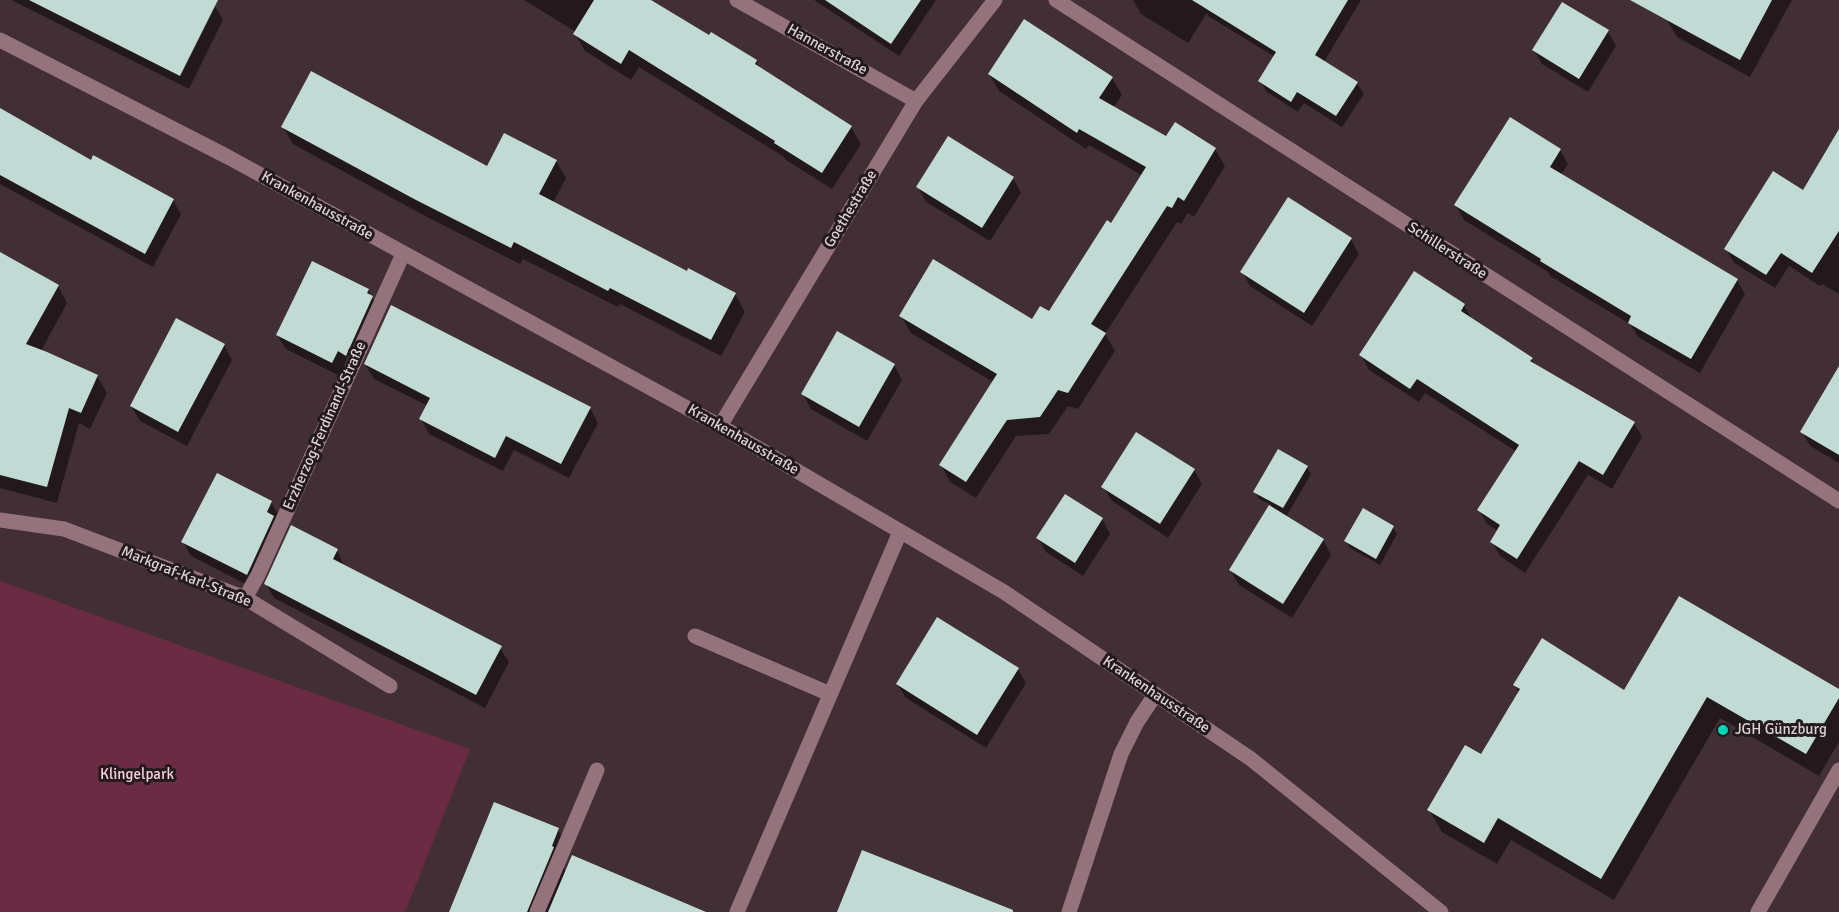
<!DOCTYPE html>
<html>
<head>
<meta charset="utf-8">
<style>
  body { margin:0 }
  canvas { display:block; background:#422f35 }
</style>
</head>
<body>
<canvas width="1839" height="912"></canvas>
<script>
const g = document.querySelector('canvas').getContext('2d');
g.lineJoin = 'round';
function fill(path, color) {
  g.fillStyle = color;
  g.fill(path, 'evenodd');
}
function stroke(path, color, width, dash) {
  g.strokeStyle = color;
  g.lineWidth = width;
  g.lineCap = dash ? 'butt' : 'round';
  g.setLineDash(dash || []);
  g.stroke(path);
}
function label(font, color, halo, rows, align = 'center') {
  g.font = font + ' Signika,sans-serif';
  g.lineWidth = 6;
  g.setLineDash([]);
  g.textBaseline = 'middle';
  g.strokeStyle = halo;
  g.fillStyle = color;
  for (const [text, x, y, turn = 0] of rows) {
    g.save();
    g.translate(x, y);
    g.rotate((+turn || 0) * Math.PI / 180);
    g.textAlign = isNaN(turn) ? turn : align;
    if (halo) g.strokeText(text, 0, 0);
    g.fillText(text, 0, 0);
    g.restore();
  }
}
const green = new Path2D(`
  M0 581 470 749 405 912H0Z`);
const shadow = new Path2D(`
  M11 0H203L215 6 223 20 189 89Z
  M524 0H649L709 37 756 62 761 69 851 127 861 144 832 189 786 160 784 157 639 67 631 80 585 51 575 34 576 32Z
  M814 0H936L899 56Z
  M1133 0H1361L1324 62 1357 83 1364 94 1342 127 1304 103 1298 112 1267 92 1260 81 1275 57 1208 16 1207 13 1188 43 1141 14Z
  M1676 0H1792L1750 77 1677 37 1666 19Z
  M1608 31 1616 46 1588 92 1542 64 1534 50Z
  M989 74 1112 78 1122 95 1113 108 1166 138 1215 149 1225 166 1194 217 1188 213 1181 224 1177 222 1105 334 1115 351 1078 409 1068 406 1049 434 1016 436 976 498 950 482 941 465 993 382 911 333 901 316 1033 321 1050 314 1112 225 1143 176 1089 145 1086 149 999 91Z
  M0 110 92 162 173 200 181 214 153 267 0 184Z
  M283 127 488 168 556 161 566 178 553 203 687 273 735 294 745 312 721 356 620 304 618 307 523 259 520 264 427 217 293 144Z
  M1839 132V294L1822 284 1820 286 1789 266 1775 288 1734 263 1726 249 1804 192Z
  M1560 150 1568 164 1561 175 1737 280 1745 294 1700 373 1638 337 1630 324 1550 276 1548 272 1464 220 1456 206Z
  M1013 178 1021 193 990 241 926 202 918 187Z
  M1351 239 1359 254 1312 326 1250 286 1242 272Z
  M0 255 58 286 67 303 41 351 97 376 107 393 90 429 79 423 57 503 0 488Z
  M368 290 380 312 340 376 286 349 277 335Z
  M1464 305 1473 321 1532 359 1536 367 1634 423 1642 437 1612 489 1588 475 1525 573 1500 556 1492 542 1498 531 1487 524 1479 510 1517 452 1425 393 1419 402 1369 370 1361 355Z
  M224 345 232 360 187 446 140 421 131 406Z
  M365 364 590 408 598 423 569 478 514 450 503 471 429 434 421 419 428 406 374 379Z
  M894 365 902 380 867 441 811 409 803 394Z
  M1839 378V463L1810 446 1802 432Z
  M1307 467 1311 474 1286 517 1323 540 1331 555 1292 618 1239 585 1230 570 1271 505 1259 499 1255 492Z
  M1194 470 1202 484 1168 538 1112 501 1103 487Z
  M271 502 279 516 255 589 191 556 183 542Z
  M1102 519 1110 534 1083 576 1046 552 1038 538Z
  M1393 527 1397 534 1380 565 1350 548 1346 541Z
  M337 550 344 566 500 648 509 662 485 708 274 598 266 584Z
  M1018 669 1026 683 986 748 906 698 897 684Z
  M1515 685 1625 692 1839 691V742L1819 776 1720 718 1614 900 1511 840 1497 864 1442 832 1429 810 1481 756 1519 693Z
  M558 830 570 850 563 867 566 872 675 912H450Z`);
const building = new Path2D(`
  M29 0H218L180 76Z
  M594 0H651L709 35 711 32 757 60 755 64 852 126 822 173 774 143 775 141 629 50 621 64 573 34Z
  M825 0H921L891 44Z
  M1192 0H1348L1315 55 1358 82 1336 116 1297 92 1291 102 1258 81 1276 52Z
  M1630 0H1772L1740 60Z
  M1562 2 1609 30 1579 79 1532 50Z
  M1024 19 1113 77 1099 98 1166 136 1175 122 1216 148 1184 201 1178 197 1172 208 1167 206 1091 324 1106 333 1068 393 1058 390 1040 417 1007 420 966 482 939 465 997 374 899 316 933 259 1032 319 1040 306 1049 311 1107 220 1111 223 1146 167 1079 129 1077 133 988 74Z
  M311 71 487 166 504 133 557 160 539 194 687 271 688 268 736 293 711 340 610 288 608 291 514 242 511 248 416 200 281 127Z
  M0 108 91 160 93 155 174 199 145 254 0 175Z
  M1510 117 1561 149 1550 167 1738 279 1691 359 1628 323 1631 316 1540 261 1541 259 1454 205Z
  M1839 129V231L1812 273 1781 253 1766 275 1724 249 1773 171 1803 190Z
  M948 136 1014 177 982 228 916 187Z
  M1288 197 1352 238 1304 313 1240 272Z
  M0 252 59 285 26 344 47 352 98 375 81 413 69 408 47 487 0 475Z
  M312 261 369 289 367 293 373 296 346 356 338 351 332 363 276 335Z
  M1414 271 1465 304 1461 311 1533 358 1530 361 1635 422 1603 475 1579 461 1517 559 1490 542 1500 525 1477 510 1519 445 1417 379 1410 389 1359 355Z
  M391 305 591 407 561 464 506 436 495 458 419 419 430 398 364 364Z
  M176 318 225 344 178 432 130 406Z
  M837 331 895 364 859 427 801 394Z
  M1839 366V455L1800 432Z
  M1136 432 1195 469 1160 524 1101 487Z
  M1278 449 1308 466 1283 508 1253 492Z
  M217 473 272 501 267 512 274 516 247 575 181 542Z
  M1065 494 1103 518 1075 563 1036 538Z
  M1269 505 1324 539 1283 604 1229 570Z
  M1363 508 1394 526 1376 559 1344 541Z
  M291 525 338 549 333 559 502 646 476 695 264 584Z
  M1679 596 1839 689V698L1806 754 1707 697 1601 879 1498 818 1484 843 1427 810 1465 745 1481 754 1520 689 1513 685 1542 638 1624 690Z
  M937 617 1019 668 977 735 896 684Z
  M494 802 559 828 552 846 554 847 527 912H449Z
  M862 850 1013 910V912H837Z
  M572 855 706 912H548Z`);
const minor = new Path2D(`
  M737 0 916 101
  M1056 0 1839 501
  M0 40 228 157 720 426 1004 592 1251 759 1441 912
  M720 426 916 101 995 0
  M0 520 64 529 245 598 390 686
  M245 598 258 575 403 254
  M695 636 830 694
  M537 912 597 770
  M737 912 900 532
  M1069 912 1121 754 1137 722 1155 695
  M1758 912 1839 770`);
const markers = [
  [1723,730,6,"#00d5b7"]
];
const streetNames = [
  ["Hannerstraße",827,50,29],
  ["Krankenhausstraße",317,206,29],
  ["Goethestraße",851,209,-59],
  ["Schillerstraße",1447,251,33],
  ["Erzherzog-Ferdinand-Straße",325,426,-66],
  ["Krankenhausstraße",743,440,30],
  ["Markgraf-Karl-Straße",186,577,22],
  ["Krankenhausstraße",1156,695,34]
];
const poiNames = [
  ["JGH Günzburg",1735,730]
];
const parkNames = [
  ["Klingelpark",137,775]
];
fill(green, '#6a2b43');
fill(shadow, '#0007');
fill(building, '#c1dbd4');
stroke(minor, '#94737d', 15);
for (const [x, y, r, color] of markers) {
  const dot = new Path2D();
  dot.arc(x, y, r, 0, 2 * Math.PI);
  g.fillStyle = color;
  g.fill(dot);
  stroke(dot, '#231a1d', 2);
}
label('15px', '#ded1d5', '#231a1d', streetNames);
label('15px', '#ded1d5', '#231a1d', poiNames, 'left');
label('15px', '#facfdc', '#231a1d', parkNames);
</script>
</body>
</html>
